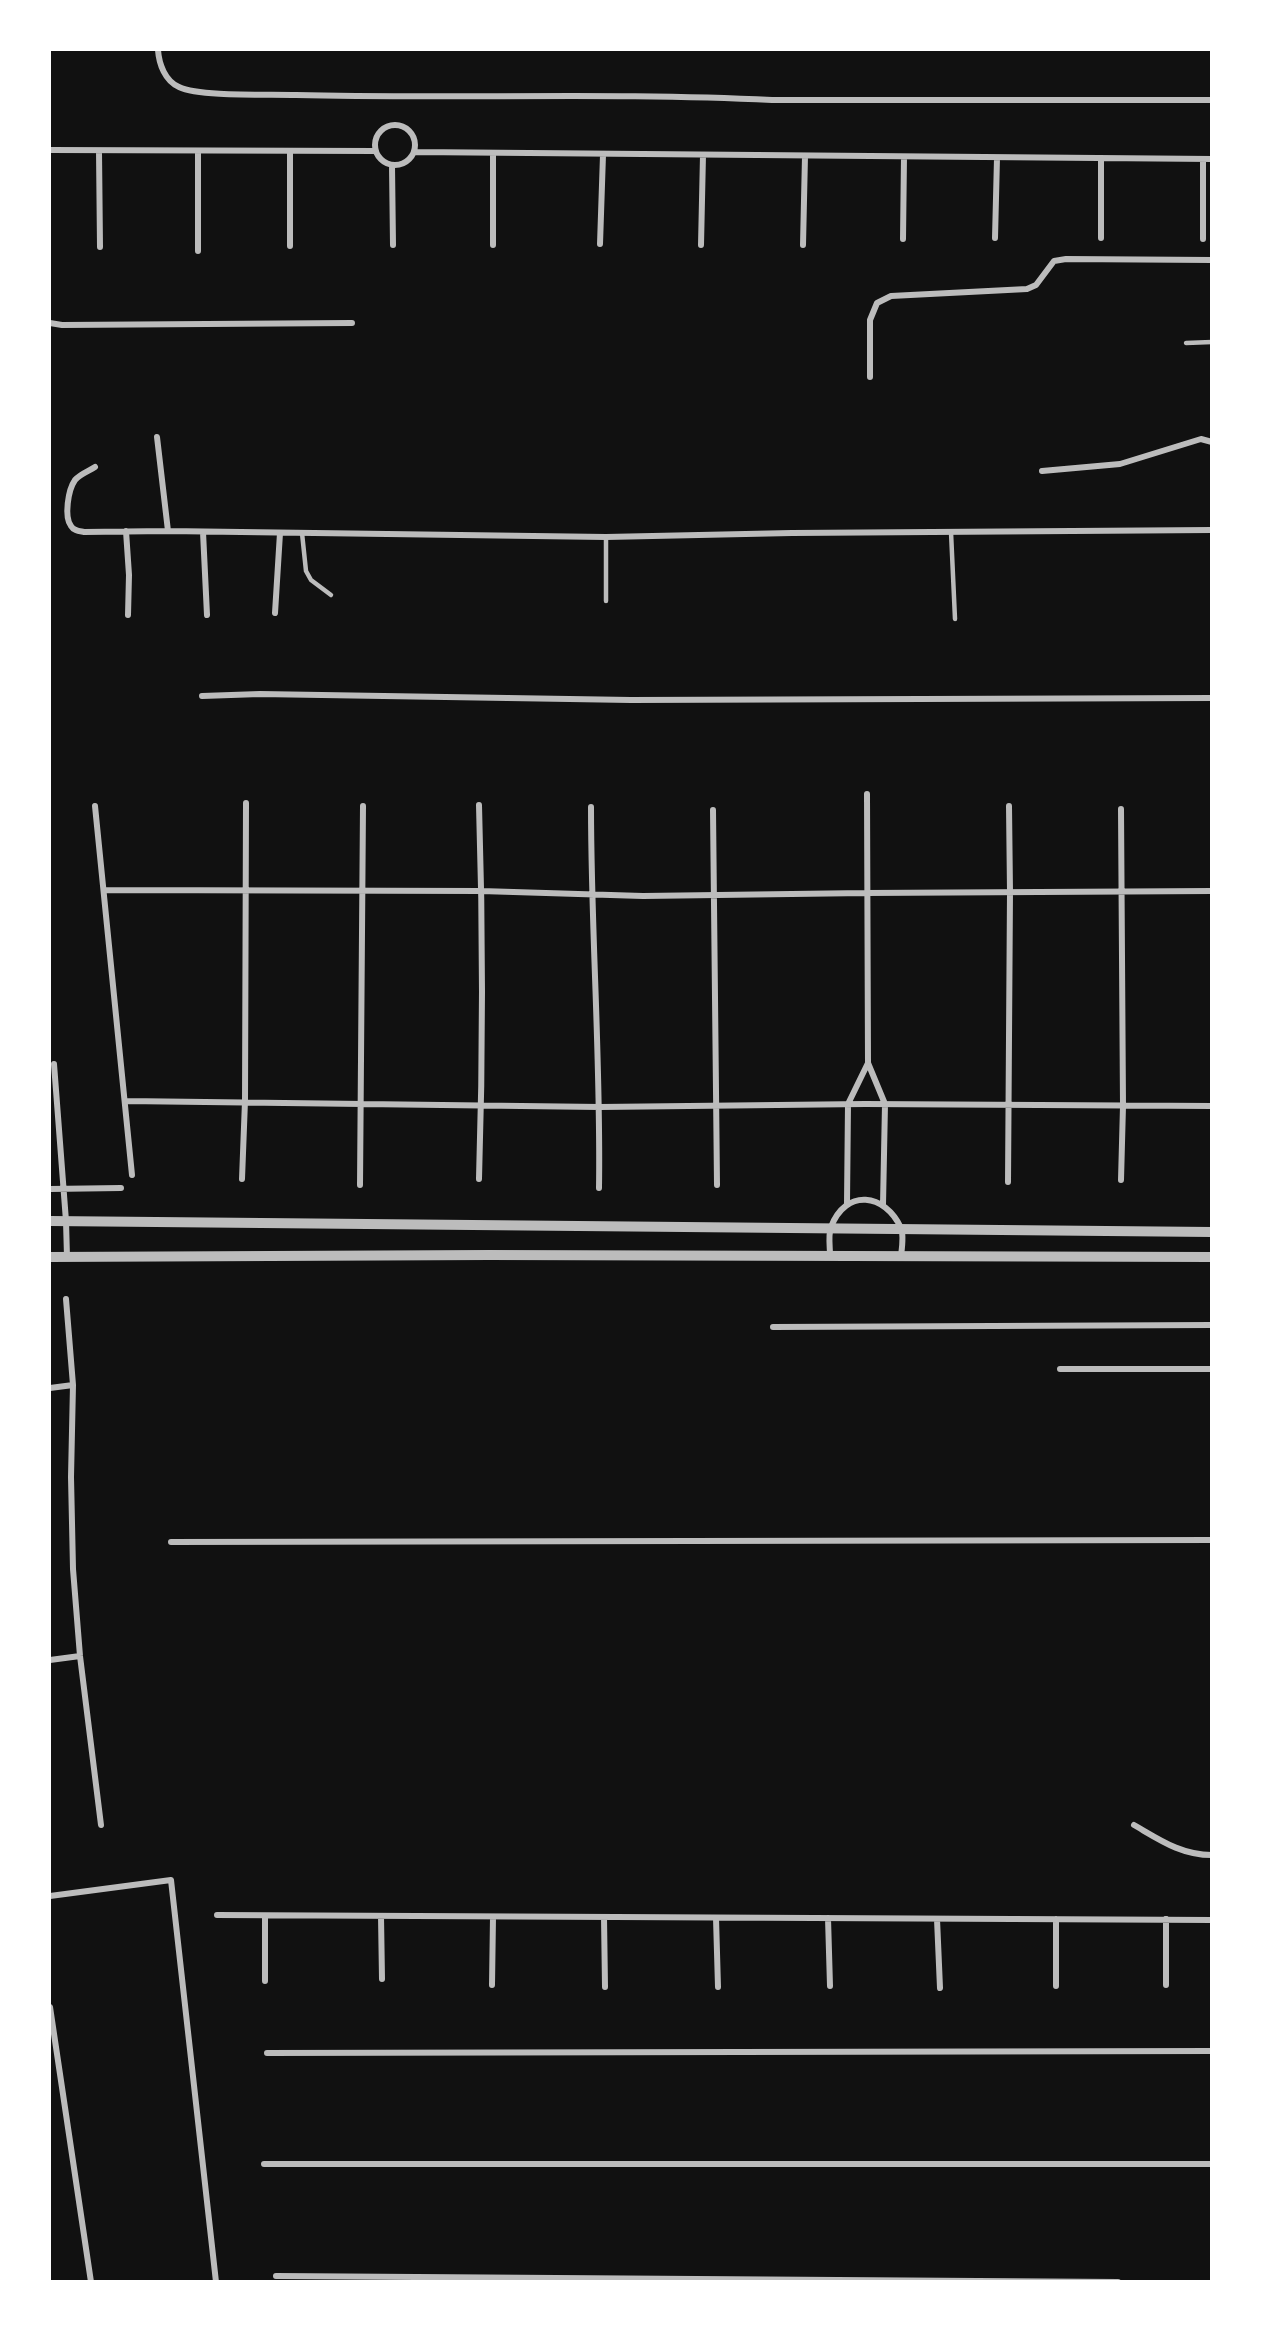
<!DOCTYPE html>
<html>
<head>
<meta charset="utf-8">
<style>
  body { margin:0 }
  #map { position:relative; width:1261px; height:2331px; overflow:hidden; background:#111; font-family:Mulish,sans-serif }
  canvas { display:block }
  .frame { position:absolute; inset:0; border:51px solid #fff; pointer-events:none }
</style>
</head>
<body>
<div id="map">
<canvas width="1261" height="2331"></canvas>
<div class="frame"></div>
</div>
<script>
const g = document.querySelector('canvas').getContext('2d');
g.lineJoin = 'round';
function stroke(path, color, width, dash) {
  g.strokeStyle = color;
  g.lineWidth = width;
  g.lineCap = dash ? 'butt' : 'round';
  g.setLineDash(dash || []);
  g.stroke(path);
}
const service = new Path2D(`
  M1186 343 1212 342
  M951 532 955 619
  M302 533 306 571 311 580 331 595
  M606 601V537`);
const minor = new Path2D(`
  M158 50C159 64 165 81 179 87 200 97 270 94 296 95 455 99 614 92 772 100H1212
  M375 145a20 20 0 1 1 40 0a20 20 0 1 1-40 0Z
  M50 150 375 151
  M99 151 100 247
  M198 152V251
  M290 152V246
  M415 152 1212 159
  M493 154V245
  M1101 158V238
  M1203 159V239
  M392 166 393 245
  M995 238 997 158
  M903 239 904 157
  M600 244 603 155
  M701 245 703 155
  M803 245 805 156
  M50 323 62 325 352 323
  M870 377V320L877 303 891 296 1027 289 1036 285 1054 261 1066 259 1212 260
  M157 437 168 531
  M95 467C89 471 80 474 75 480 68 490 64 517 71 526 74 531 79 531 84 532L168 531 606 537 792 533 1212 530
  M1042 471 1120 464 1201 439 1212 442
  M126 531 129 575 128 615
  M203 532 207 615
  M275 613 280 533
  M202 696 260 694 631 700 1212 698
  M867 794 868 1063 885 1104 883 1205
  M479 805C483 930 483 1055 479 1179
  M95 806 132 1175
  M591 807C591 934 601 1061 599 1188
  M713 810 717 1185
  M104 890 481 891 643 896 866 893 1212 891
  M54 1064 66 1221 67 1257
  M126 1101 600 1107 865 1104 1212 1106
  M242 1179 245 1101 246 803
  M1121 1180 1123 1106 1121 809
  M1008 1182 1010 892 1009 806
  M360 1185 363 806
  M50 1189 121 1188
  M847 1203 848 1104 868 1063
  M830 1255C830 1247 828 1235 831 1227 846 1188 885 1193 901 1228 904 1235 902 1248 901 1256
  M66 1299 73 1385 71 1477 73 1569 80 1656 101 1825
  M773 1327 1212 1325
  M1060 1369H1212
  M50 1388 73 1385
  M171 1542 1212 1540
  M50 1660 80 1656
  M1134 1825C1160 1840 1181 1855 1212 1855
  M50 1896 171 1880 216 2282
  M217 1915 1212 1920
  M381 1916 382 1979
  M604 1917 605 1987
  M716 1918 718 1987
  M828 1918 830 1986
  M937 1919 940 1988
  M1056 1919V1986
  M1166 1919V1985
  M265 1981V1916
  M492 1985 493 1917
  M50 2007 91 2282
  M267 2053 1212 2051
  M264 2164H1212
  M276 2276 1118 2282`);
const tertiary = new Path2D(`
  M50 1221 1212 1232
  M50 1257 489 1255 1212 1257`);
stroke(service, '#bcbcbc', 4.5);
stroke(minor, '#bcbcbc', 6);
stroke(tertiary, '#bcbcbc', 10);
</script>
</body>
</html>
